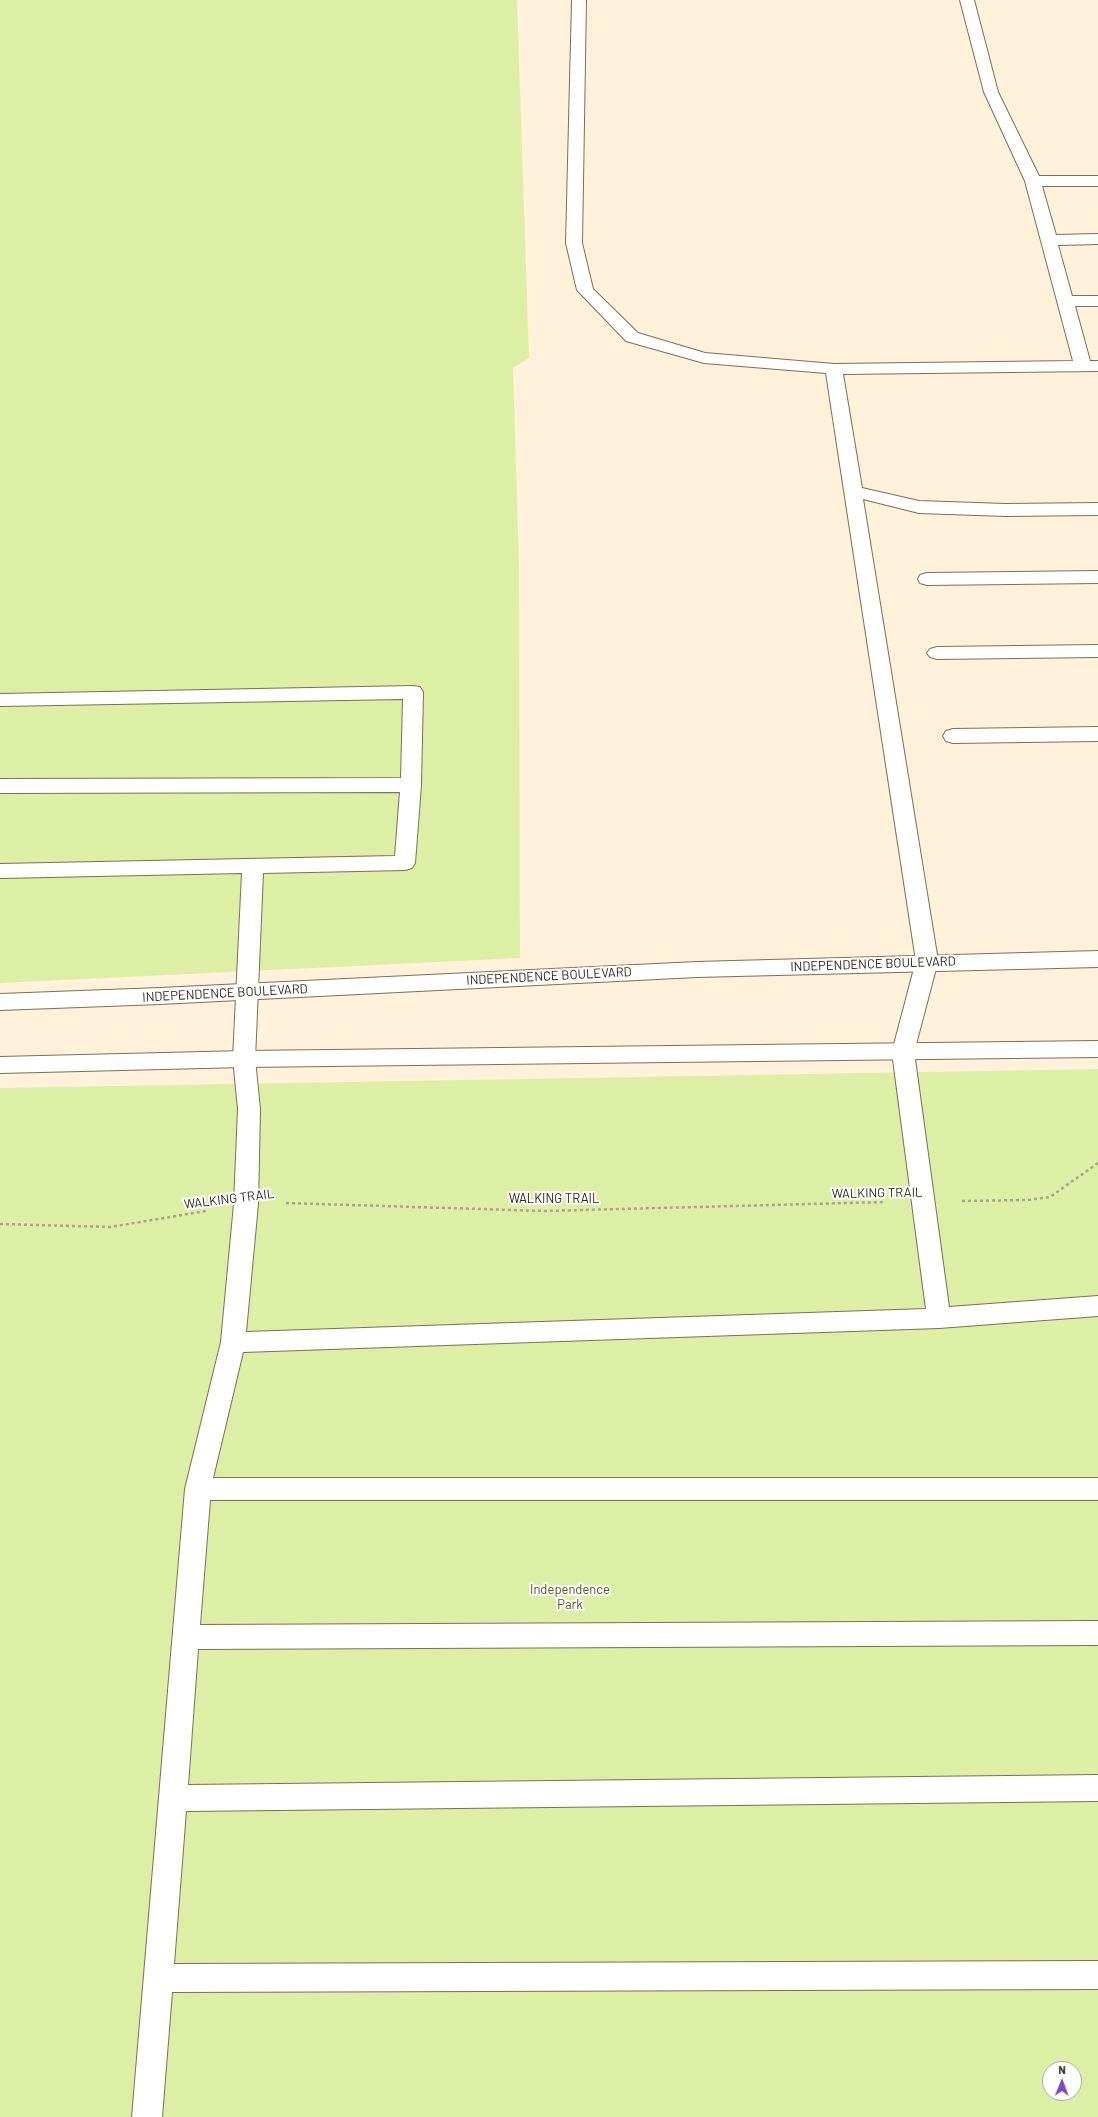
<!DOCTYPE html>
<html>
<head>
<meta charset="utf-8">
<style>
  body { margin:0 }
  #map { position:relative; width:1098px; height:2117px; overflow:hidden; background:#fff1da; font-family:Barlow,sans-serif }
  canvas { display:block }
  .north { position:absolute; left:1042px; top:2061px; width:40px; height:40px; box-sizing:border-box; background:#fff; border:1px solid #aba9a5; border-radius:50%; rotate:1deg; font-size:11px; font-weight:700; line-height:16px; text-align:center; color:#2e281d }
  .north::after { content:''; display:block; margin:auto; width:14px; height:18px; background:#7e47bd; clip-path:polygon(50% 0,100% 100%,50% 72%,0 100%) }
</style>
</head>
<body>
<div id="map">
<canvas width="1098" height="2117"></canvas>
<div class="north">N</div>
</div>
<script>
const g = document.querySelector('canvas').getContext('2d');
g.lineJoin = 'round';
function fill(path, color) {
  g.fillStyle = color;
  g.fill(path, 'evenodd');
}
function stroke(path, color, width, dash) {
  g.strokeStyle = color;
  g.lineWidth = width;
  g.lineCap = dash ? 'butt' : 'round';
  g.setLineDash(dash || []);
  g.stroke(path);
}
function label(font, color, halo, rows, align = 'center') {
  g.font = font + ' Barlow,sans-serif';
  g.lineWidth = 4;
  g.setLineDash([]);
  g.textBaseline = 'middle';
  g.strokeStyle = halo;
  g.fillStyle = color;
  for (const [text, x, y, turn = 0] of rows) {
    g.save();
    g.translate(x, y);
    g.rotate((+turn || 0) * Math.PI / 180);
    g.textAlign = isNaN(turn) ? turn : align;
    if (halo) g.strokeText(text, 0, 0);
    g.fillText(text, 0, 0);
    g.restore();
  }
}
const green = new Path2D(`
  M0 0H517L529 358 513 368 519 567 520 958 0 983Z
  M1098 1069V2117H0V1088ZM1050 2069H1074V2093H1050Z`);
const path = new Path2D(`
  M962 1201 1027 1200 1050 1197 1098 1163
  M286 1203 545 1211 885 1202
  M0 1224 110 1227 206 1211`);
const minor = new Path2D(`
  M572 0H586L582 243 593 289 638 333 705 353 834 364 1073 361 1025 181 984 92 960 0H974L998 92 1039 176H1098V186H1042L1056 235 1098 234V244L1058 245 1072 296H1098V306H1075L1090 361H1098V371L843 374 862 488 919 501 1005 504 1098 503V515L1005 516 919 513 863 499 938 961 914 1052 949 1307 1098 1296V1316L939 1328 243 1352 213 1478H1098V1500H210L200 1625 1098 1621V1645L198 1649 188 1785 1098 1775V1801L186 1811 174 1964 1098 1961V1989L172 1992 162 2117H132L185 1489 221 1342 234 1204 238 1109 233 1059 242 873 0 878V864L395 856 400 792 0 793V779L401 778 403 699 0 706V694L413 686 420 687 423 692 421 785 415 863 412 868 405 870 263 873 255 1059 260 1109 258 1204 246 1332 926 1309 892 1052 916 961 826 373 704 363 626 341 577 290 566 243Z
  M1098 571V583L927 585 920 583 918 579 920 575 927 573Z
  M1098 645V657L937 659 930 657 927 653 930 649 937 647Z
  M1098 727V741L953 743 946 741 943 736 946 731 953 729Z`);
const major = new Path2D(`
  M1098 951V967L697 977 160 1004 0 1010V994L160 988 697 962Z
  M1098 1041V1057L244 1067 0 1073V1057L244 1051Z`);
const streetNames = [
  ["INDEPENDENCE BOULEVARD",873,964,-2],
  ["INDEPENDENCE BOULEVARD",549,976,-3],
  ["INDEPENDENCE BOULEVARD",225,993,-3],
  ["WALKING TRAIL",877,1193,-1],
  ["WALKING TRAIL",229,1199,-7],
  ["WALKING TRAIL",554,1199]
];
const parkNames = [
  ["Independence",570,1590],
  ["Park",570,1605]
];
fill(green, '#ddefa4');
stroke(minor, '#7d6e54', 2);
stroke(major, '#7d6e54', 2);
stroke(path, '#aca18f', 2.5, [3, 3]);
fill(minor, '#fff');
fill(major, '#fff');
label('13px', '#2e281d', '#fff', streetNames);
label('13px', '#4d5918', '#fff', parkNames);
</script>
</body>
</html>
